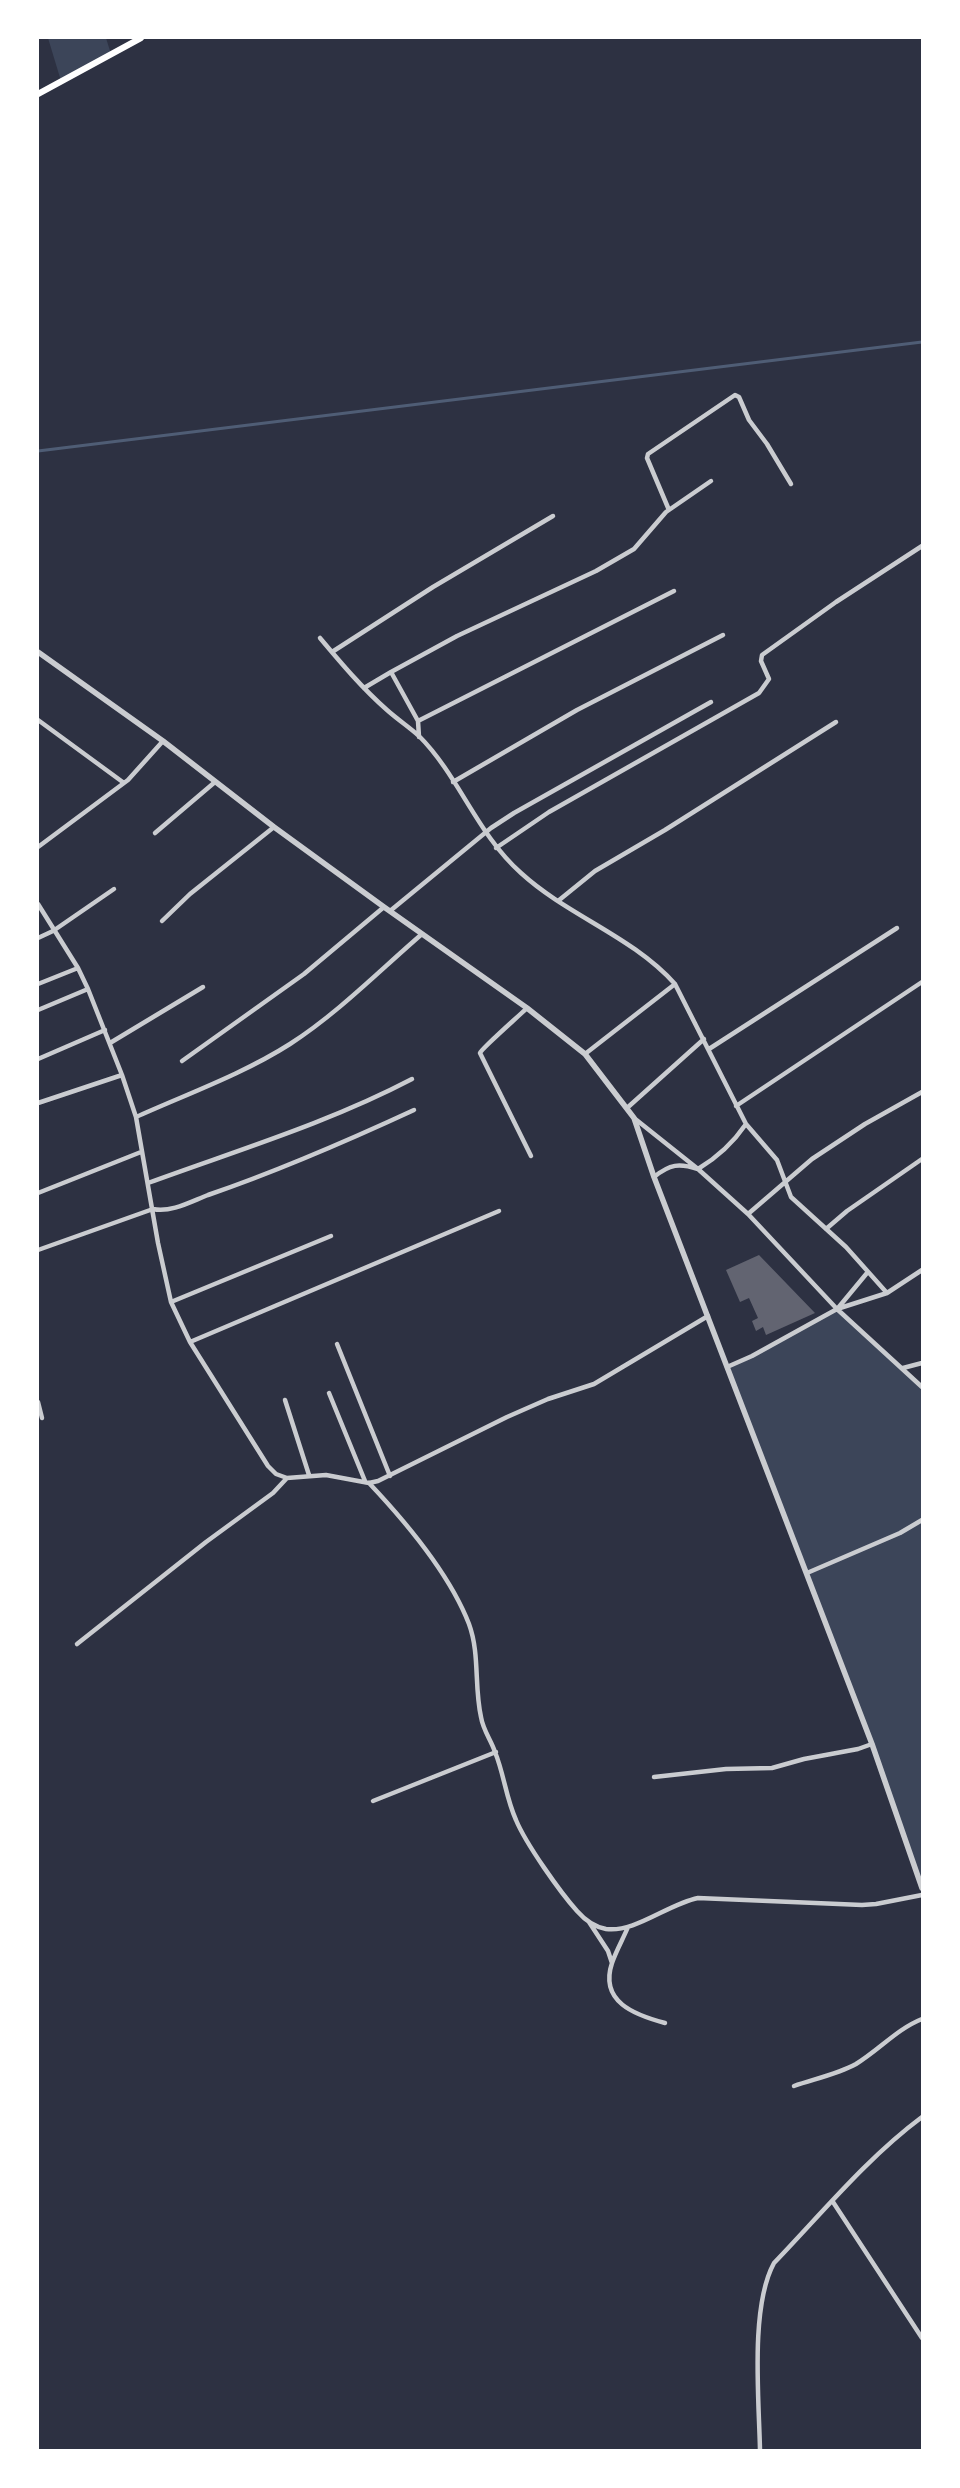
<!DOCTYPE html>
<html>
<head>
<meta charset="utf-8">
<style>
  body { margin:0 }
  #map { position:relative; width:960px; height:2488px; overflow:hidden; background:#2d3142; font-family:"IBM Plex Serif",serif }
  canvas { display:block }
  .frame { position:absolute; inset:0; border:39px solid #fff; pointer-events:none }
</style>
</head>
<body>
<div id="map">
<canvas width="960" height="2488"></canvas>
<div class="frame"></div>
</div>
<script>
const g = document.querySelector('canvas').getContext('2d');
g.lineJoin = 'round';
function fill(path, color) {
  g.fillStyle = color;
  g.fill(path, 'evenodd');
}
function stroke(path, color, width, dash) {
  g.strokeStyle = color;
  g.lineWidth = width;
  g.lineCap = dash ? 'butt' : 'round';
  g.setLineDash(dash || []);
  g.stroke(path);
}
const green = new Path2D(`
  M48 38H106L111 54 61 81Z
  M837 1309 922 1387V1888L872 1744 727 1367Z`);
const stream = new Path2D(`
  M38 451 922 342`);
const building = new Path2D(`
  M759 1255 815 1313 766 1335 763 1327 756 1331 752 1321 758 1318 749 1298 740 1302 726 1270Z`);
const minor = new Path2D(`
  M669 510 647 458 648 454 735 395 739 397 749 420 767 444 791 484
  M320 638C341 663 362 688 387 710 397 719 409 727 419 736 459 776 477 834 521 873 568 916 632 936 675 984
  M332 652 433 587 553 516
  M391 672 457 636 596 571 634 549 666 512 711 481
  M364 688 391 672 418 721 419 737
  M38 720 124 783
  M418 721 674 591
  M453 782 577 710 723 635
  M155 833 215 782
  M38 847 128 780 163 741
  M496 848 549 812 759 693 769 679 761 661 762 655 836 602 922 546
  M558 901 595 871 665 830 836 722
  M38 904 78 968 88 989 122 1075 136 1117 158 1243 171 1302 190 1342 268 1466 276 1474 287 1478
  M390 911 491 828 514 813 711 702
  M162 921 190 894 274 827
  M38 938 53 931 114 889
  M38 984 78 968
  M527 1008C520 1015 481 1049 480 1053L531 1156
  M38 1010 88 989
  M110 1043 203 987
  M709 1049 897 928
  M585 1054 675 984 746 1124 777 1160 791 1197 846 1247 887 1293
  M38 1059 105 1030
  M182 1061 304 974 384 907
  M38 1103 122 1075
  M736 1106 922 982
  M627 1108 704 1039
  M136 1117C187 1094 243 1074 290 1044 338 1013 379 971 422 934
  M634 1118 698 1169 748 1214 837 1309 922 1387
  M654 1177C670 1164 679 1163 698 1169 718 1157 733 1143 746 1124
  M148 1183C238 1150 328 1123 412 1079
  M38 1193 141 1152
  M748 1214 812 1159 865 1124 922 1092
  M826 1229 847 1211 922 1159
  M38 1250 153 1209C171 1213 192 1201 208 1195 278 1171 347 1141 414 1110
  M171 1302 331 1236
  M838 1308 867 1273
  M190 1342 499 1211
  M337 1344 390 1476
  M727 1367 752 1356 837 1309 887 1293 922 1270
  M903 1368 922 1363
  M329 1393 365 1481
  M285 1400 309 1475
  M38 1402 42 1418
  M369 1483C404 1520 450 1575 469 1624 480 1654 474 1686 481 1717 483 1730 491 1740 495 1752 504 1774 506 1798 516 1820 526 1844 560 1892 577 1911 584 1919 595 1927 606 1929 635 1933 668 1904 698 1898L862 1905 876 1904 922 1895
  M807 1573 900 1533 922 1520
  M77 1644 206 1542 273 1493 287 1478 326 1475 369 1483 378 1481 507 1417 548 1399 594 1384 708 1316
  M654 1777 726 1769 772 1768 804 1759 858 1749 872 1744
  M373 1801 496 1752
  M589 1922 608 1951 612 1963
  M628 1927C623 1939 616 1951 612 1963 599 2002 635 2015 665 2023
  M794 2086C814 2079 838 2074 856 2064 879 2050 897 2029 922 2019
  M833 2202 922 2338
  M760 2450C759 2399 750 2307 774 2263 822 2213 867 2158 922 2117`);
const tertiary = new Path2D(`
  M38 652 163 741 274 827 384 907 527 1008 585 1054 634 1118 654 1177 872 1744 922 1888`);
const secondary = new Path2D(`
  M38 94 141 38`);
fill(green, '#3c4559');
stroke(stream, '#4f5d75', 3);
fill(building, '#626471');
stroke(minor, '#caccd0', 4.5);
stroke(tertiary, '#caccd0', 5.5);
stroke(secondary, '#fff', 6);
</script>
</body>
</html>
